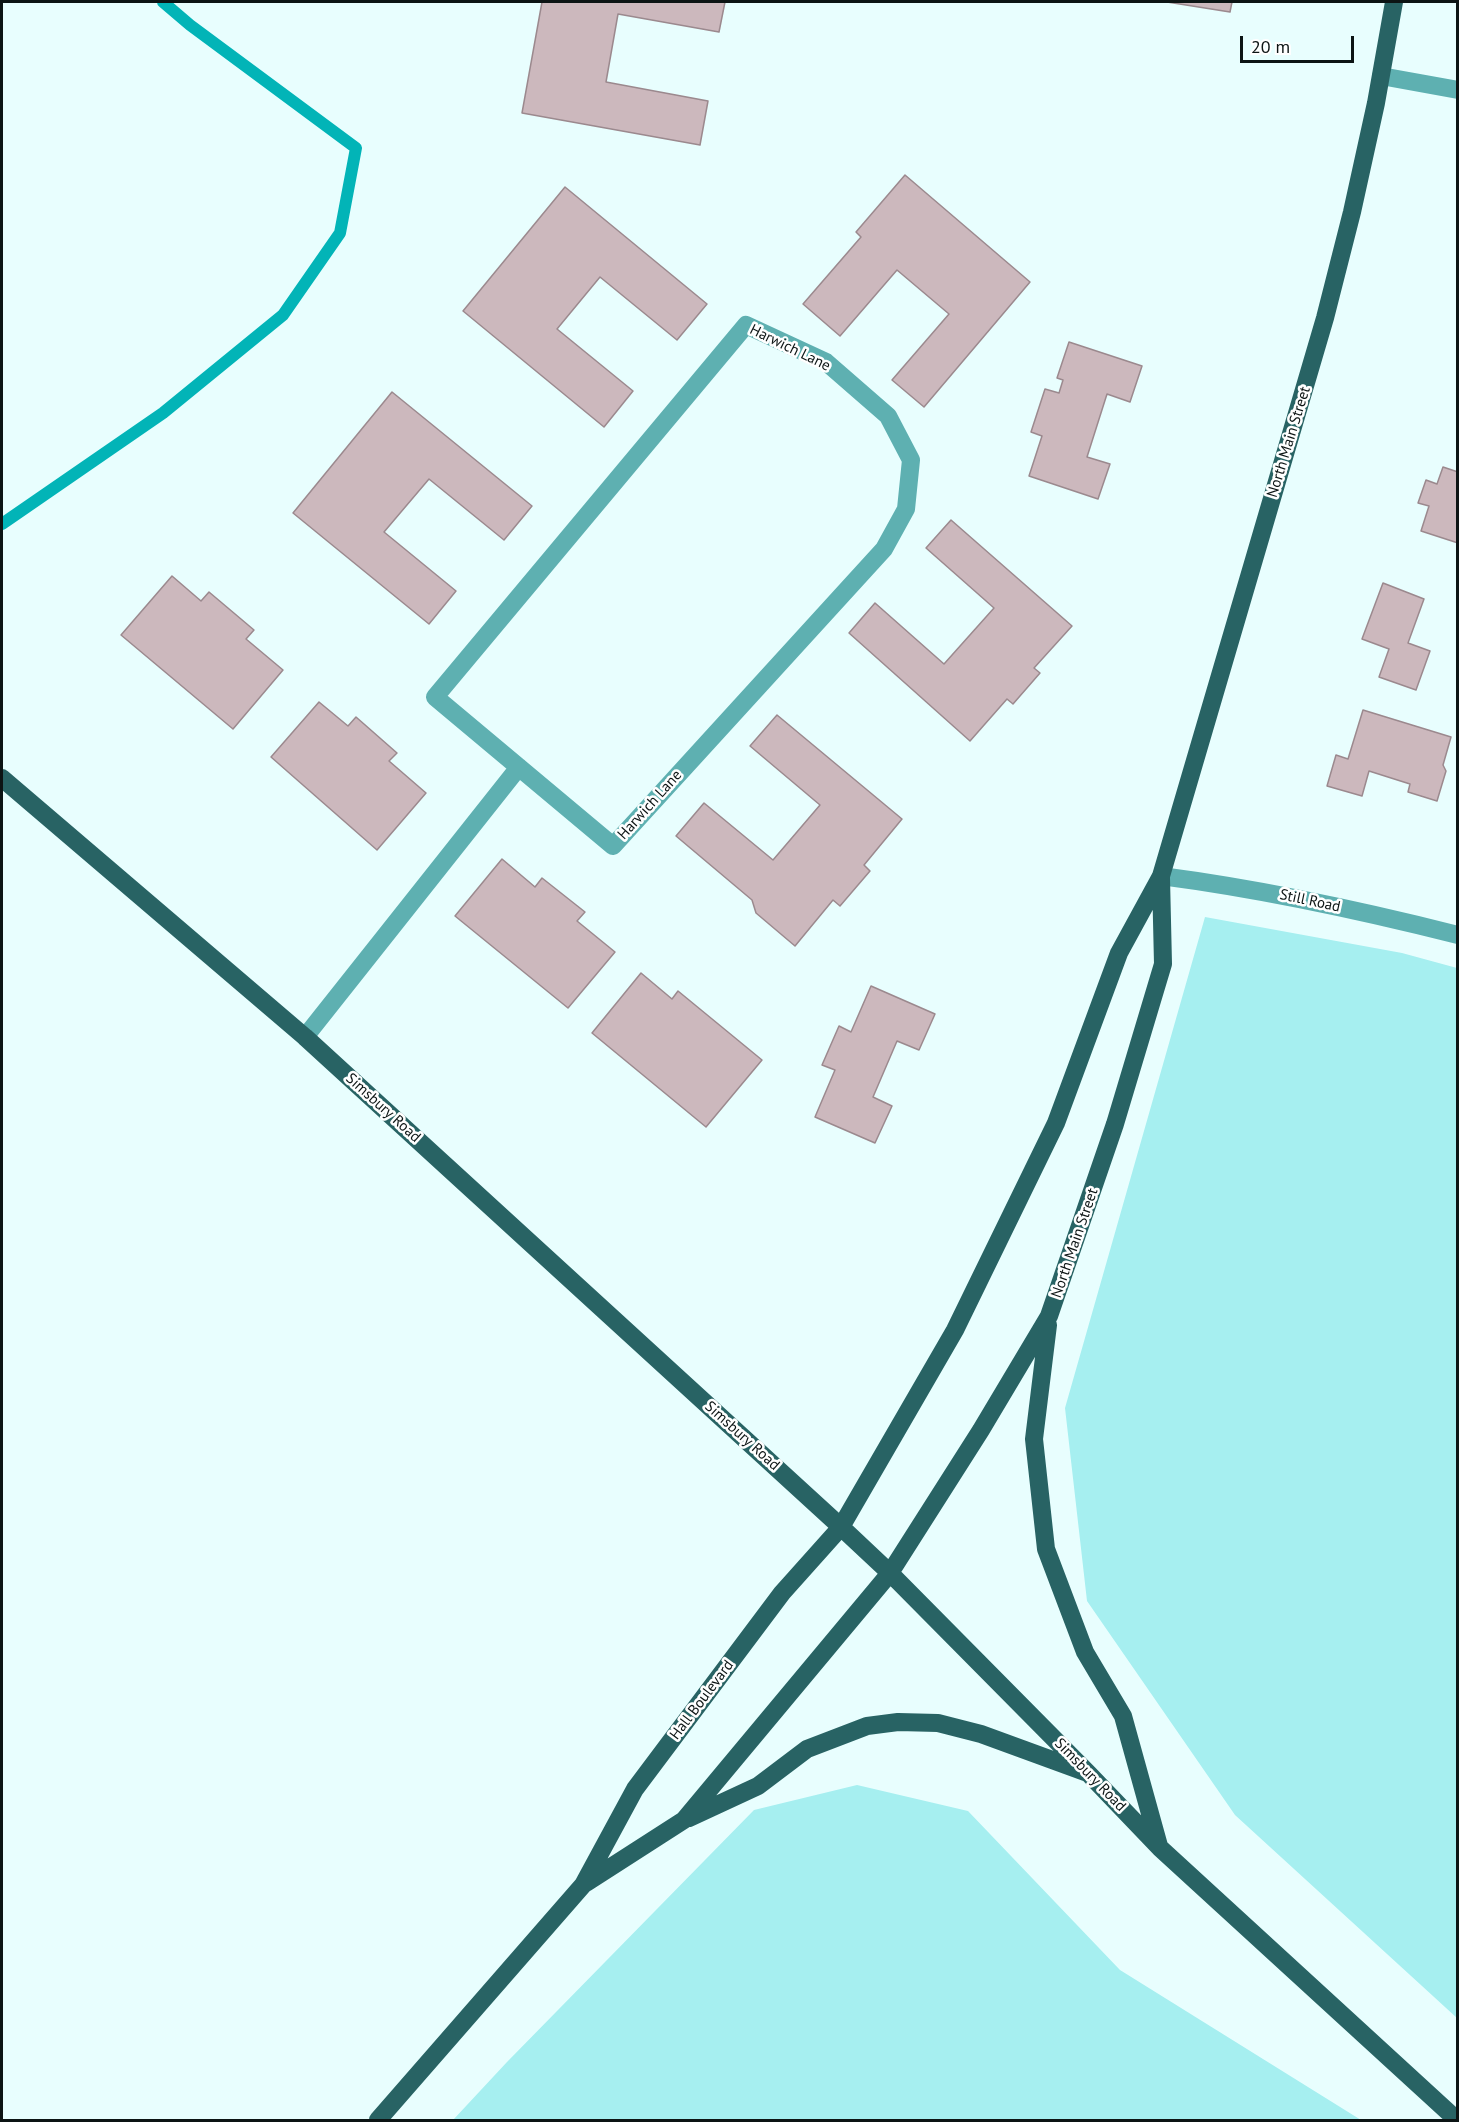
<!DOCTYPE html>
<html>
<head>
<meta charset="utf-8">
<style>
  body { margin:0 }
  #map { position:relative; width:1459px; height:2122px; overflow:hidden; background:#e8fefe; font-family:"PT Sans",sans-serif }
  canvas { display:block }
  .frame { position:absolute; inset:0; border:3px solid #0c1414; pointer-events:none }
  .scale { position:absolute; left:1240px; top:36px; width:114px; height:27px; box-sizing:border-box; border:3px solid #0c1414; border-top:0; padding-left:8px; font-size:18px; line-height:21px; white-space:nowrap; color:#0c1414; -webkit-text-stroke:4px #fff; paint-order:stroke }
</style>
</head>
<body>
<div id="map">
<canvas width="1459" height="2122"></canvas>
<div class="frame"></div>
<div class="scale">20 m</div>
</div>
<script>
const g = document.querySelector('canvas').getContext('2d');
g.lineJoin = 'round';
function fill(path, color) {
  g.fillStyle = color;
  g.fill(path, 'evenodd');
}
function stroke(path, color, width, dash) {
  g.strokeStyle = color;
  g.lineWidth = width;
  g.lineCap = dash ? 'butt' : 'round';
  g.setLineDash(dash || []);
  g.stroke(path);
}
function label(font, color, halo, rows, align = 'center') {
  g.font = font + ' "PT Sans",sans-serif';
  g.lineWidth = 5;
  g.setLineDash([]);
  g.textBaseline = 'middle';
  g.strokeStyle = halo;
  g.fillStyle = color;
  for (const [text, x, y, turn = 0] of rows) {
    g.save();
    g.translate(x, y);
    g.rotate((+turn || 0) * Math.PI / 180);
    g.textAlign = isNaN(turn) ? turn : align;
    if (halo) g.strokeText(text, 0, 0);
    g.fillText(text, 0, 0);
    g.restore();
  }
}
const green = new Path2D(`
  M1205 917 1402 953 1457 968V2018L1235 1815 1087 1601 1065 1408Z
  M857 1785 968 1811 1120 1970 1361 2120H453L507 2062 754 1810Z`);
const stream = new Path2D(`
  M2 524 163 413 283 315 340 233 356 148 190 25 163 2`);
const building = new Path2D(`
  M542 2H725L719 32 618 14 606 82 708 101 700 145 522 113Z
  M1167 2H1232L1230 12Z
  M905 175 1030 282 924 407 892 380 949 314 897 270 840 336 803 304 861 237 856 232Z
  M565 187 707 304 677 340 600 277 557 329 633 391 604 427 463 311Z
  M1069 342 1142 366 1130 402 1107 394 1087 457 1110 464 1098 499 1029 476 1042 436 1031 432 1045 389 1059 393 1063 380 1057 378Z
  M392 392 532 506 504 540 429 479 384 532 456 591 429 624 293 513Z
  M1443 467 1458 472V543L1421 531 1429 506 1418 503 1426 480 1437 484Z
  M951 520 1072 626 1034 668 1040 673 1013 704 1007 699 970 741 849 633 875 603 944 664 994 608 926 548Z
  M172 576 201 601 209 592 254 630 246 639 283 670 233 729 121 635Z
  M1383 583 1424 599 1408 643 1430 651 1416 690 1379 677 1389 649 1362 639Z
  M319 702 348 726 356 717 397 753 389 761 426 793 377 850 271 757Z
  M1363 710 1451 737 1443 765 1446 771 1437 801 1408 792 1410 784 1369 771 1362 796 1327 786 1336 755 1348 759Z
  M777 715 902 819 864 865 870 871 840 906 833 900 795 946 756 913 752 900 676 836 704 803 773 860 820 805 750 746Z
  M502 859 535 887 542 878 585 912 577 921 615 952 568 1008 455 916Z
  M641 973 672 999 678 991 762 1060 706 1127 592 1033Z
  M871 986 935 1014 919 1050 897 1041 873 1097 892 1106 875 1143 815 1117 835 1070 822 1065 839 1026 851 1032Z`);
const minor = new Path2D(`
  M1381 76 1458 90
  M746 325 826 362 888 416 911 460 906 509 884 549 613 846 435 697Z
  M1161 876C1261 889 1359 910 1458 935
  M305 1037 519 767`);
const major = new Path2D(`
  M2 778 305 1037 841 1527 890 1573 1089 1774 1160 1848 1457 2120
  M1048 1325 1034 1439 1046 1549 1085 1652 1123 1716 1159 1846
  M689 1818 758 1786 807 1749 867 1726 898 1722 938 1723 981 1734 1085 1772
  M586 1883 684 1820 890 1573 981 1430 1049 1316 1115 1124 1163 964 1161 878
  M378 2120 583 1885 635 1789 782 1593 841 1527 955 1330 1056 1123 1119 953 1161 876 1325 318 1352 212 1376 103 1394 2`);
const streetNames = [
  ["Harwich Lane",790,348,26],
  ["North Main Street",1289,442,-73],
  ["Harwich Lane",650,805,-48],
  ["Still Road",1310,901,12],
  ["Simsbury Road",383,1108,42],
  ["North Main Street",1075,1243,-71],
  ["Simsbury Road",742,1436,42],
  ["Hall Boulevard",702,1700,-53],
  ["Simsbury Road",1090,1775,46]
];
fill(green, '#a6eff0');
stroke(stream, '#02b4b7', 12);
fill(building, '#ccb8bd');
stroke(building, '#9b898e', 1.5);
stroke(minor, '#5eb0b1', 18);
stroke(major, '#286364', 18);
label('15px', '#0c1414', '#fff', streetNames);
</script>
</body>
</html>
